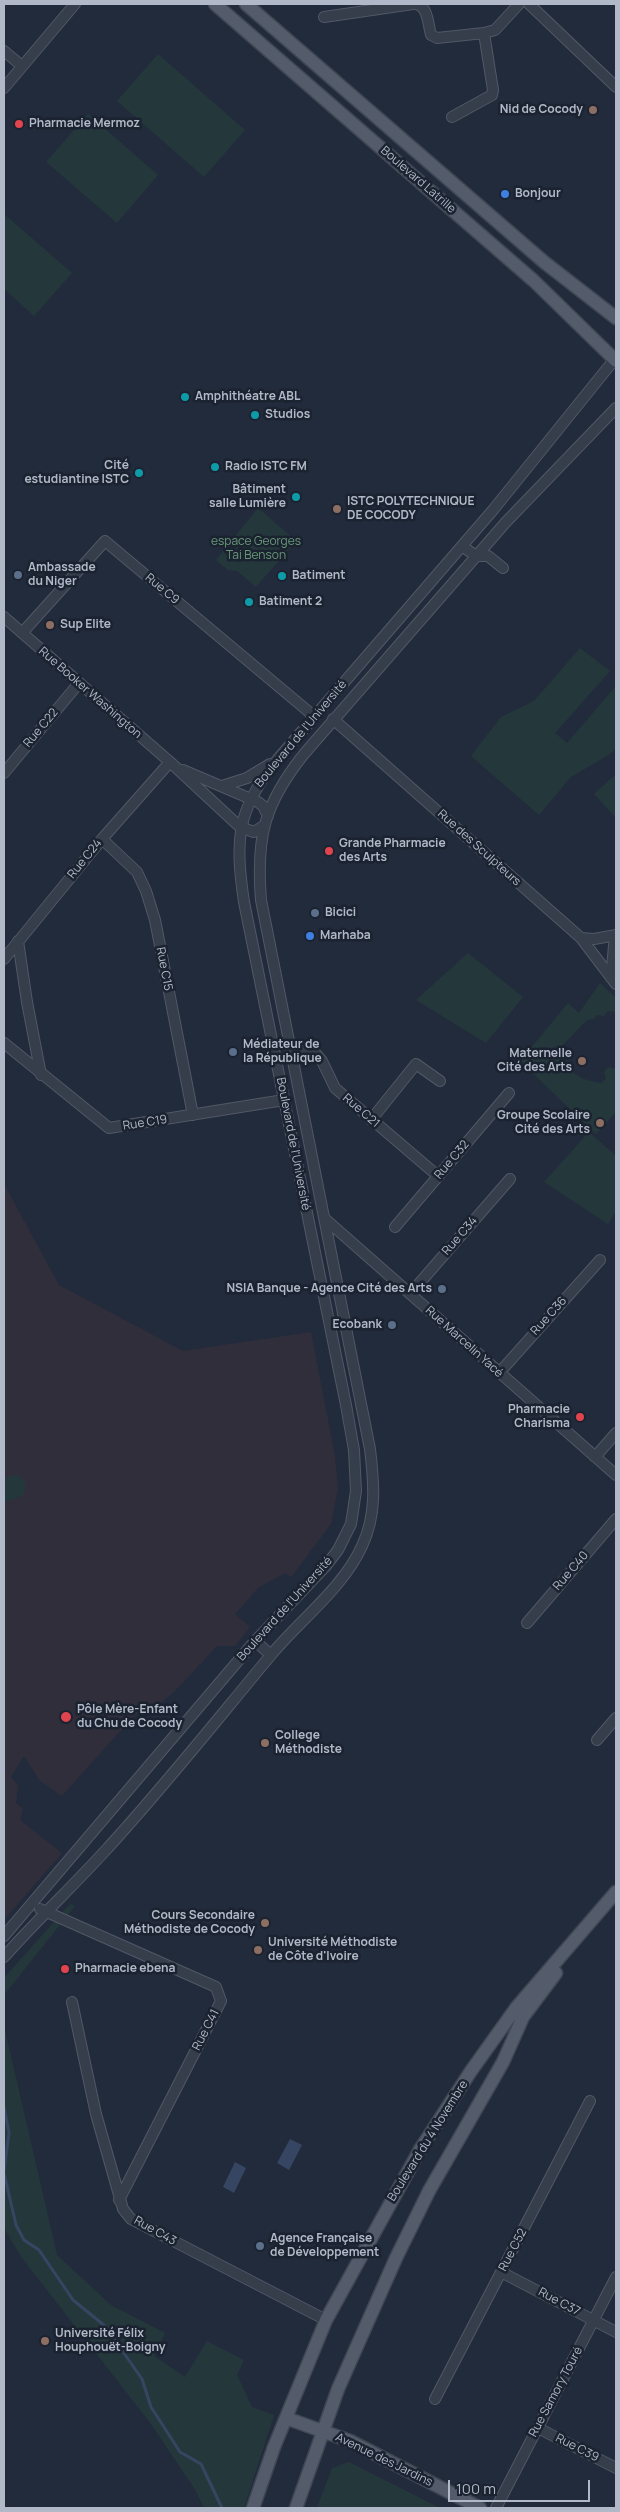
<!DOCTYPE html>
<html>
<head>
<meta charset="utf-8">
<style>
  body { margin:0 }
  #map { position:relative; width:620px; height:2512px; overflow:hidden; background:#222b3b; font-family:Manrope,sans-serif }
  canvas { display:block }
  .frame { position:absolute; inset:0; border:5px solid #b1b8c7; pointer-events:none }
  .scale { position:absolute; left:448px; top:2480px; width:142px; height:22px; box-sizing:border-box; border:2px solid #b1b8c7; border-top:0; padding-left:6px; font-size:15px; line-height:18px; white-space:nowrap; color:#b1b8c7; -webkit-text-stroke:4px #1b2230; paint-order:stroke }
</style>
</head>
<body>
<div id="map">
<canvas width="620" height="2512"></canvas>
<div class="frame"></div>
<div class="scale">100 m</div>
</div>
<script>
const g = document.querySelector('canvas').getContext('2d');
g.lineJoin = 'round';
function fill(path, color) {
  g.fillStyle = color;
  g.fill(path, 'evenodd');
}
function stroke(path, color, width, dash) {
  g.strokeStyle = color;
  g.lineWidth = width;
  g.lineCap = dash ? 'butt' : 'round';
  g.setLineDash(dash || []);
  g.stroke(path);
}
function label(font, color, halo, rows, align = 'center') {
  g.font = font + ' Manrope,sans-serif';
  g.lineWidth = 5;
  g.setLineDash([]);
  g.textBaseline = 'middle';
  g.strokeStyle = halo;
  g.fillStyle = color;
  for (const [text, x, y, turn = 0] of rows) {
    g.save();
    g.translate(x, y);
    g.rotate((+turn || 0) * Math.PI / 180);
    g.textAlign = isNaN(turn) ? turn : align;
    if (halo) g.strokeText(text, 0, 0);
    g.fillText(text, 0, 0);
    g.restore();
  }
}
const medical = new Path2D(`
  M4 1184 59 1285 183 1351 311 1332 335 1456 338 1488 331 1524 291 1577 285 1573 259 1587 235 1614 250 1627 235 1646H217L175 1691 149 1713 140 1711 131 1719 62 1796 40 1781 24 1756 11 1777 18 1785 16 1803 23 1809 20 1820 62 1853 4 1920Z`);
const green = new Path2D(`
  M158 54 245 130 204 177 117 101Z
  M88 114 158 175 117 223 46 162Z
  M4 214 72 273 34 316 4 289Z
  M258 508 296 541 256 587 237 571 228 570 216 560Z
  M580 648 610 671 555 733 567 743 616 686V748L610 754 571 777 539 815 471 756 501 717 534 701Z
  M616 774V818L594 794Z
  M468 953 523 997 486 1043 416 1000Z
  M600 983 616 998V1012L608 1011 604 1016 597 1015 594 1019 587 1020 554 1054C570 1071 579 1081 602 1083L606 1078 604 1072 608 1067 616 1069V1112L596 1134 520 1061 568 1003 579 1013Z
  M589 1132 616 1156V1211L608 1224 544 1182Z
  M14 1475 21 1477 25 1481V1492L21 1496 4 1503V1479Z
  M70 1904 75 1906 4 1995V1978Z
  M4 2026 57 2255 111 2305 165 2333 154 2356 185 2377 207 2341 244 2360 237 2375 252 2407 274 2415 244 2508H204L196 2491 151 2424 22 2258 4 2228Z
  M349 2462 440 2508H317L332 2468Z`);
const water = new Path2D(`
  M290 2139 302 2145 289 2170 277 2163Z
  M235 2162 246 2168 234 2193 223 2187Z`);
const stream = new Path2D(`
  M4 2107 9 2133 4 2171
  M4 2173 16 2225 24 2240 39 2250 73 2300 105 2326 142 2379 151 2407 180 2452 201 2464 222 2508`);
const minor = new Path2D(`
  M415 4C428 5 428 24 431 35L437 38 484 33 495 30 519 4
  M529 4 616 87
  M324 17 413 4
  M4 51 22 66
  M4 88 75 4
  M452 117 492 95 493 90 484 33
  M462 546 476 556H488L503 568
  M4 617 170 762 240 827 254 832 265 825
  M22 633 105 541 315 717
  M333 719 581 938 616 984
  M183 770 258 802 263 806 268 816
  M4 773 79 683
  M222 786 247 778 270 764
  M102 839 137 872 146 891 155 920 193 1115
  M581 938 594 939 616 935
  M18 941 27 1002 41 1075
  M4 959 102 839 170 762
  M611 978 615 935
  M4 1043 109 1128 284 1100
  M291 1053 308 1050 316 1054 322 1061 335 1088 438 1176
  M371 1120 416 1064 440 1081
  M324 1218 616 1475
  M395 1227 509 1093
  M410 1294 510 1179
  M499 1373 600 1260
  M595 1457 616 1433
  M527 1623 616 1519
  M255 1641 271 1655
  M597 1740 616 1718
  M40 1909 216 1987 221 2001 119 2200
  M4 1936 255 1641 325 1567 338 1550 351 1524 356 1491 354 1450 346 1405 244 902C235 840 236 810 277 760L493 510 614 360
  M4 1957C36 1921 72 1887 105 1851 163 1788 216 1721 271 1655 301 1619 343 1588 362 1546 377 1514 374 1483 370 1449L261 900C256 837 264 804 304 754L506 522 616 408
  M72 2002 96 2114 123 2209 131 2219 326 2320
  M501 2272 616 2332
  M435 2399 590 2101
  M538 2428 616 2468
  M496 2508 616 2277`);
const major = new Path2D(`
  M215 4 534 281 616 361
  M246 4 544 262 616 318
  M286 2418 350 2441 480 2508
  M253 2508 274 2447 326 2320 421 2148 471 2071 516 2008 616 1892
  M296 2508 338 2389 396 2258 429 2191 503 2062 523 2017 556 1973`);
const markers = [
  [593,110,5,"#8d6e63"],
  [19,124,5,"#e0444e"],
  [505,194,5,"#3f7fe0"],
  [185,397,5,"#0f9aa8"],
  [255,415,5,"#0f9aa8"],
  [215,467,5,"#0f9aa8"],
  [139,473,5,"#0f9aa8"],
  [296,497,5,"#0f9aa8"],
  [337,509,5,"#8d6e63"],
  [18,575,5,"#5c6f8a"],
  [282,576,5,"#0f9aa8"],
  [249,602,5,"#0f9aa8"],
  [50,625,5,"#8d6e63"],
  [329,851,5,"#e0444e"],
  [315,913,5,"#5c6f8a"],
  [310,936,5,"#3f7fe0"],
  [233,1052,5,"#5c6f8a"],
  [582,1061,5,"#8d6e63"],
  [600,1123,5,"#8d6e63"],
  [442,1289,5,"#5c6f8a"],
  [392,1325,5,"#5c6f8a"],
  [580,1417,5,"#e0444e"],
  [66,1717,6,"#e0444e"],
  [265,1743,5,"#8d6e63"],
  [265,1923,5,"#8d6e63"],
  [258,1950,5,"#8d6e63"],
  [65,1969,5,"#e0444e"],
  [260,2246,5,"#5c6f8a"],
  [45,2341,5,"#8d6e63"]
];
const poiNames = [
  ["Nid de Cocody",583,110,"right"],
  ["Pharmacie Mermoz",29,124],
  ["Bonjour",515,194],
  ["Amphithéatre ABL",195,397],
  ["Studios",265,415],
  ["Cité",129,466,"right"],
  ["estudiantine ISTC",129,480,"right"],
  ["Radio ISTC FM",225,467],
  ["Bâtiment",286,490,"right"],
  ["salle Lumière",286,504,"right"],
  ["ISTC POLYTECHNIQUE",347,502],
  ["DE COCODY",347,516],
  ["Ambassade",28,568],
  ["du Niger",28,582],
  ["Batiment",292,576],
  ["Batiment 2",259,602],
  ["Sup Elite",60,625],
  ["Grande Pharmacie",339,844],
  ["des Arts",339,858],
  ["Bicici",325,913],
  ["Marhaba",320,936],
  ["Médiateur de",243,1045],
  ["la République",243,1059],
  ["Maternelle",572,1054,"right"],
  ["Cité des Arts",572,1068,"right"],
  ["Groupe Scolaire",590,1116,"right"],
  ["Cité des Arts",590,1130,"right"],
  ["NSIA Banque - Agence Cité des Arts",432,1289,"right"],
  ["Ecobank",382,1325,"right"],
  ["Pharmacie",570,1410,"right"],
  ["Charisma",570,1424,"right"],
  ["Pôle Mère-Enfant",77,1710],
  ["du Chu de Cocody",77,1724],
  ["College",275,1736],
  ["Méthodiste",275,1750],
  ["Cours Secondaire",255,1916,"right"],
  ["Méthodiste de Cocody",255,1930,"right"],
  ["Université Méthodiste",268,1943],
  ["de Côte d'Ivoire",268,1957],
  ["Pharmacie ebena",75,1969],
  ["Agence Française",270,2239],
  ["de Développement",270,2253],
  ["Université Félix",55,2334],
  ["Houphouët-Boigny",55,2348]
];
const streetNames = [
  ["Boulevard Latrille",418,180,41],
  ["Rue C9",162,589,40],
  ["Rue Booker Washington",90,693,41],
  ["Rue C22",41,728,-50],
  ["Boulevard de l'Université",301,734,-50],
  ["Rue des Sculpteurs",479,848,42],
  ["Rue C24",85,859,-51],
  ["Rue C15",164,969,79],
  ["Rue C21",361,1111,41],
  ["Rue C19",145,1123,-9],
  ["Boulevard de l'Université",293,1144,79],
  ["Rue C32",452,1160,-50],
  ["Rue C34",460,1236,-49],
  ["Rue C36",549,1316,-48],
  ["Rue Marcelin Yacé",464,1342,42],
  ["Rue C40",571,1571,-49],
  ["Boulevard de l'Université",285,1609,-48],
  ["Rue C41",206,2030,-63],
  ["Boulevard du 4 Novembre",428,2141,-58],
  ["Rue C43",155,2231,29],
  ["Rue C52",513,2250,-62],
  ["Rue C37",559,2302,28],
  ["Rue Samory Touré",556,2392,-62],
  ["Rue C39",577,2448,27],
  ["Avenue des Jardins",384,2460,26]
];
const parkNames = [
  ["espace Georges",256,542],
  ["Tai Benson",256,556]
];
fill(medical, '#312e3c');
fill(green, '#24383c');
fill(water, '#364662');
stroke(stream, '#364662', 3);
stroke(minor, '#515866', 12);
stroke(major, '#3f4654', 15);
stroke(minor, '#363d4b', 10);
stroke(major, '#545c6b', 12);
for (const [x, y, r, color] of markers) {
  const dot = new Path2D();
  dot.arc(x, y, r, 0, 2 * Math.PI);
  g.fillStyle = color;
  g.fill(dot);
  stroke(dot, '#1b2230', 2);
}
label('bold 12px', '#b1b8c7', '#1b2230', poiNames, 'left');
label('12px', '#b1b8c7', '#1b2230', streetNames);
label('12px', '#689877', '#1b2230', parkNames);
</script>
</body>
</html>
